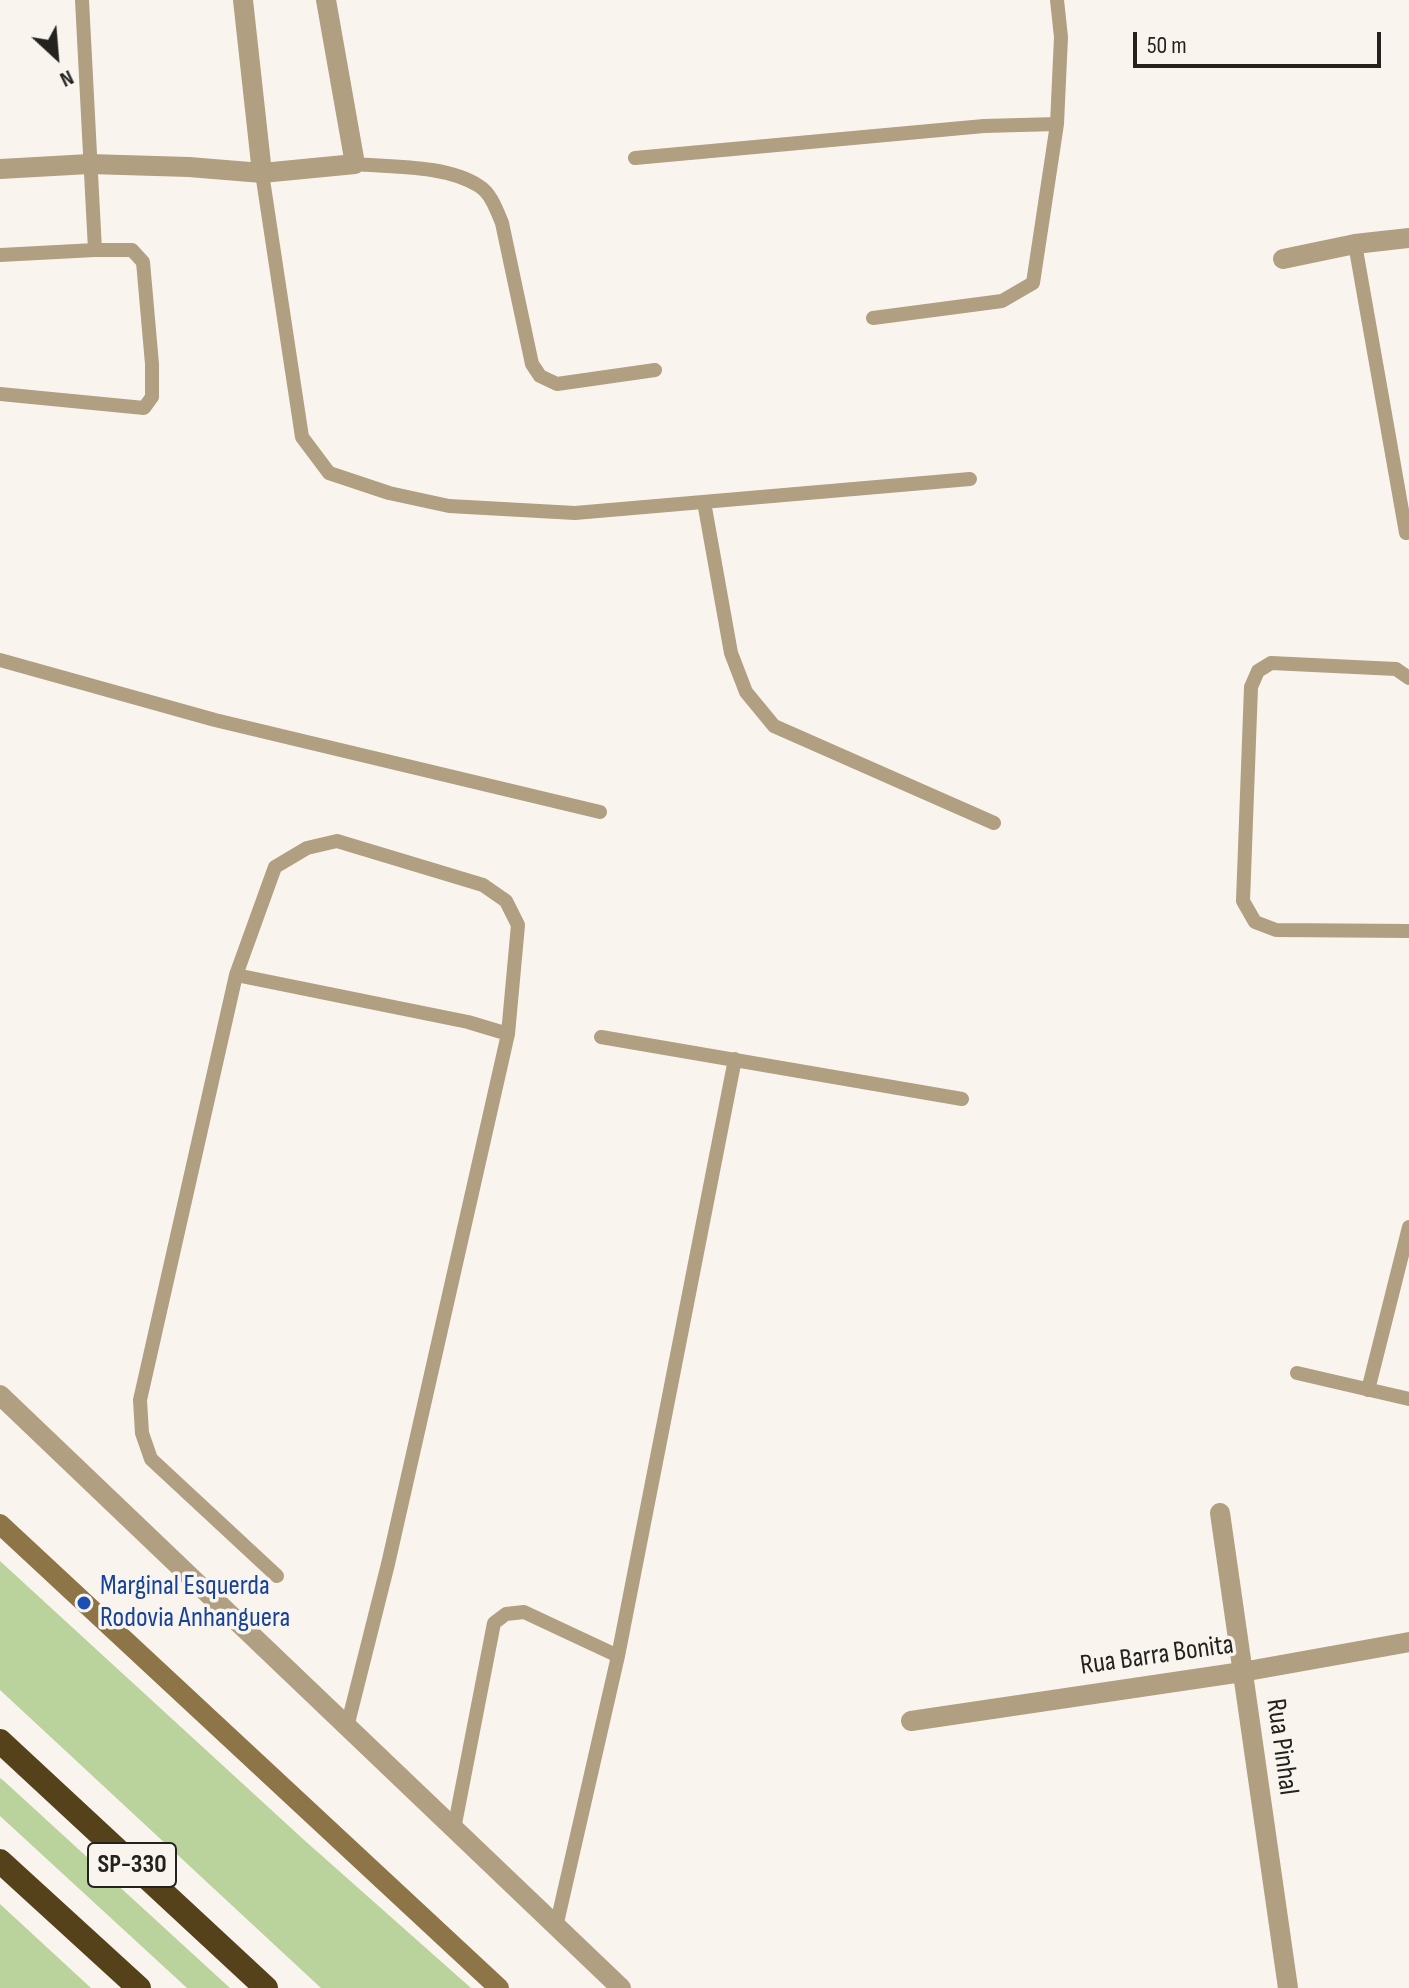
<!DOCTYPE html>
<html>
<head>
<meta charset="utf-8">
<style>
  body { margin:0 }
  #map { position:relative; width:1409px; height:1988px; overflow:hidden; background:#f9f5ee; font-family:"Sofia Sans Condensed",sans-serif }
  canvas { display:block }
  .north { position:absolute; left:16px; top:16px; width:80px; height:80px; -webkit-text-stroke:6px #f9f5ee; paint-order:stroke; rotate:154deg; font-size:22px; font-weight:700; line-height:32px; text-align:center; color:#23221f }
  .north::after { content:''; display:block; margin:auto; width:28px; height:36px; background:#23221f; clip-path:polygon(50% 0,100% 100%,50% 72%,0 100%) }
  .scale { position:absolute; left:1133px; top:32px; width:248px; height:36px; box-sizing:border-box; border:4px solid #23221f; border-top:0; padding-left:10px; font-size:24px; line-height:28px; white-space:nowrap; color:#23221f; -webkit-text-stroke:6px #f9f5ee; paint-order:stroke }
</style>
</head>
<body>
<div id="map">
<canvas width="1409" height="1988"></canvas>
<div class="north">N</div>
<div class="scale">50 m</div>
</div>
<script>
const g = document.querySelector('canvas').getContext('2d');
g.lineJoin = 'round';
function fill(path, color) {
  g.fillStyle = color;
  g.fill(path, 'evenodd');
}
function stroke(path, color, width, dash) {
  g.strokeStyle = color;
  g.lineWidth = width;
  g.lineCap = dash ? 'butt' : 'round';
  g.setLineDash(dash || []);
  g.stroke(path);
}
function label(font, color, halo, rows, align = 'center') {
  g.font = font + ' "Sofia Sans Condensed",sans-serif';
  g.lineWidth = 7;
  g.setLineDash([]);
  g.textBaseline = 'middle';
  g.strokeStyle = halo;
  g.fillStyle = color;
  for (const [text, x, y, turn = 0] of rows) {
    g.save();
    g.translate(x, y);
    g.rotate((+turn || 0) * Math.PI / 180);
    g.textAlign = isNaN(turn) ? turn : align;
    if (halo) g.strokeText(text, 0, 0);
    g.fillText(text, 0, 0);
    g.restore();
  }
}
const green = new Path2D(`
  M0 1561 303 1839 471 1988H321L308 1976 0 1690Z
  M0 1778 4 1781 230 1988H187L0 1816Z
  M0 1904 91 1988H0Z`);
const lane = new Path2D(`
  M635 158 984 126 1057 124 1061 37 1057 0
  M355 164C392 167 447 165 479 186 491 193 497 211 502 223L532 364 540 376 557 384 655 370
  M262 173 302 437 329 473 389 493 449 506 575 513 970 479
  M1355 244 1406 533 1409 532
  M0 255 95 250 82 0
  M873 318 1002 301 1033 283 1057 124
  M0 394 144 408 152 397V364L143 262 132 250H95
  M704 502 731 653 746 692 774 726 994 823
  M0 660 215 720 600 812
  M1409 678 1396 669 1271 663 1258 671 1251 687 1243 901 1255 922 1276 930 1409 931
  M236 975 275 867 307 848 337 841 483 885 506 901 518 925 508 1034
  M601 1037 962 1099
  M1297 1373 1409 1399
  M1368 1390 1409 1227
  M277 1576 151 1459 142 1433 140 1400 236 975 468 1022 508 1034 388 1564 347 1727
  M454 1829 494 1623 506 1614 524 1612 618 1656
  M556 1927 618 1656 735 1059`);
const street = new Path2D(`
  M243 0 262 173
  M0 169 89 164 189 167 262 173 355 164 326 0
  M1283 259 1355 244 1409 238
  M0 1395 621 1988
  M1220 1513 1288 1988
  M911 1721 1242 1672 1409 1642`);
const secondary = new Path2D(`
  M0 1524 499 1988`);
const highway = new Path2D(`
  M0 1741 266 1988
  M0 1861 139 1988`);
const markers = [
  [84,1603,8,"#1a4fb4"]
];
const shields = [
  [132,1865,88]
];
const shieldNames = [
  ["SP-330",132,1865]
];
const transitNames = [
  ["Marginal Esquerda",100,1587],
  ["Rodovia Anhanguera",100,1619]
];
const streetNames = [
  ["Rua Barra Bonita",1157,1656,-8],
  ["Rua Pinhal",1281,1747,82]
];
fill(green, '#bad39c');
stroke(lane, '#b09f81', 14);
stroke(street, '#b09f81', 20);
stroke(secondary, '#8d7547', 20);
stroke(highway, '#55421a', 24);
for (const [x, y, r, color] of markers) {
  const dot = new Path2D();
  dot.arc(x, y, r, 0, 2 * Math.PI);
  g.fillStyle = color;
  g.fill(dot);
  stroke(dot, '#f9f5ee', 3);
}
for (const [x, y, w] of shields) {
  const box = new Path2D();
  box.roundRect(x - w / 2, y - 22, w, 44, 6);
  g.fillStyle = '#f9f5ee';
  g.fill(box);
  stroke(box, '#23221f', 2);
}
label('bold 26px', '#23221f', null, shieldNames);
label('28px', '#164399', '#f9f5ee', transitNames, 'left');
label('28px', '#23221f', '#f9f5ee', streetNames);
</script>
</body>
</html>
